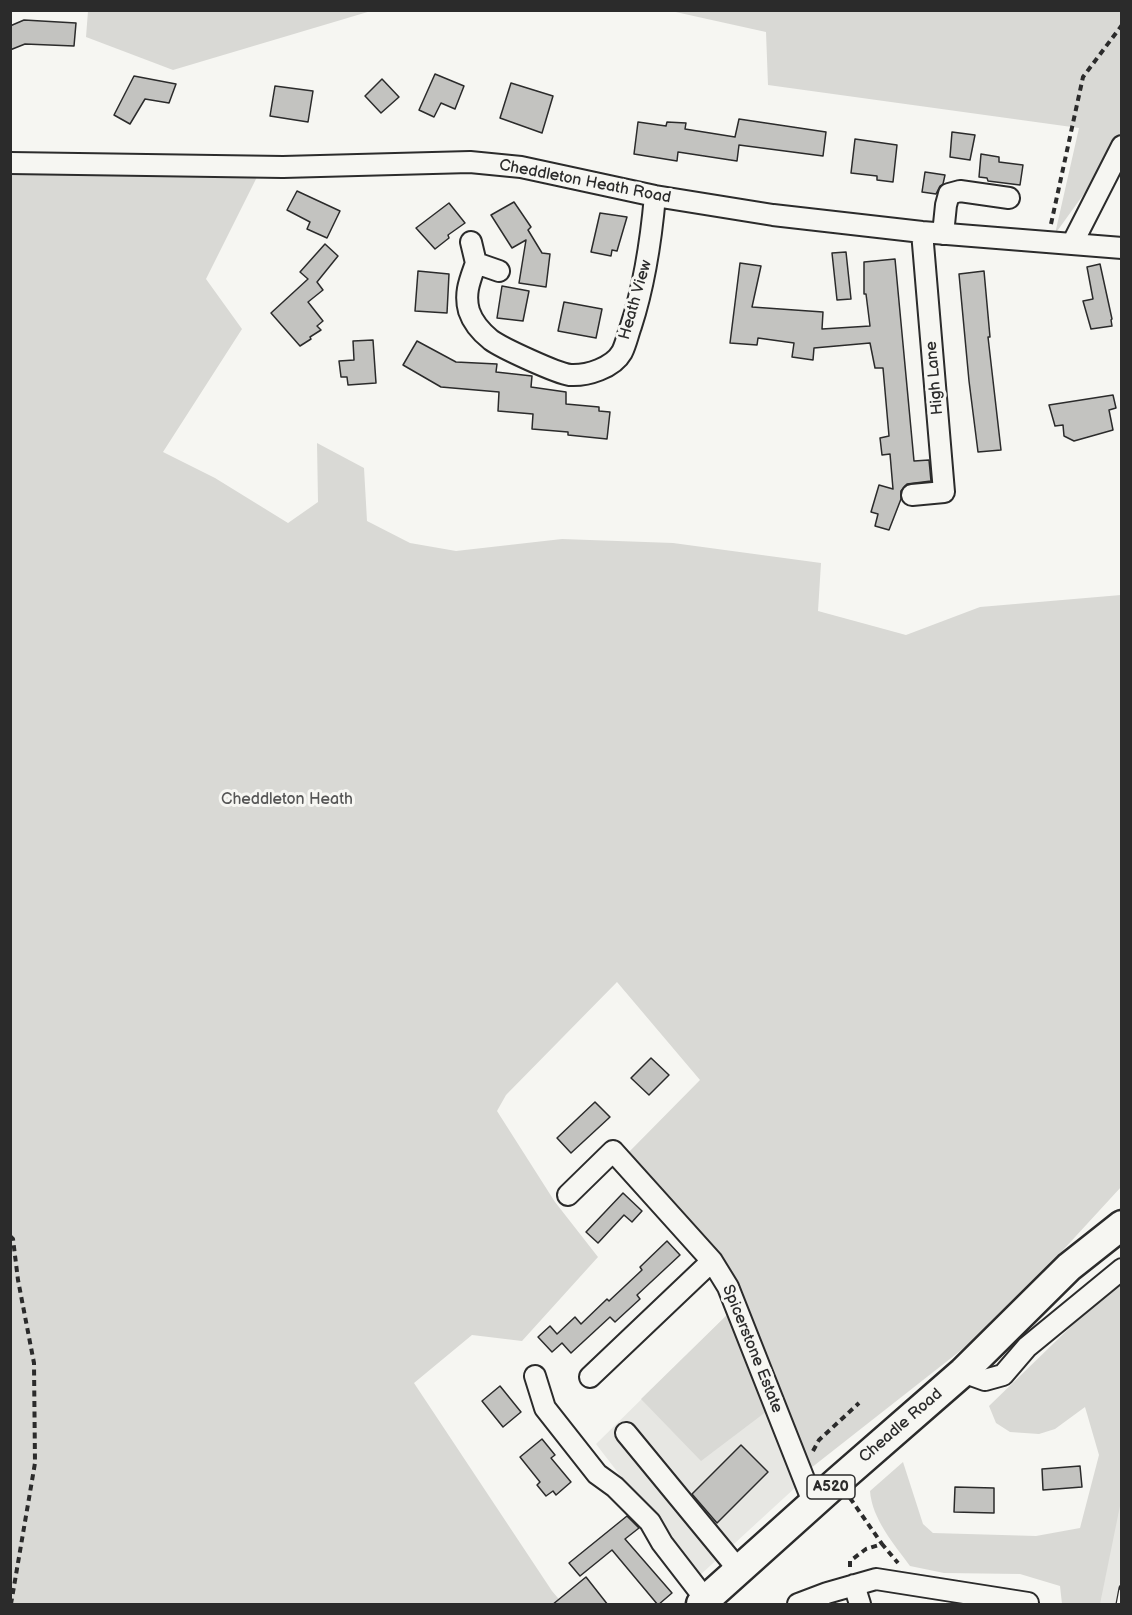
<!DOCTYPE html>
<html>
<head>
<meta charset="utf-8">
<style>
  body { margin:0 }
  #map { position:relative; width:1132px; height:1615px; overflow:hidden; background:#f6f6f2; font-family:"Balsamiq Sans",sans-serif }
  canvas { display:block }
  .frame { position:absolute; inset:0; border:12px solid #2b2b2b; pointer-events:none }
</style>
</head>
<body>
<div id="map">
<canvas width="1132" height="1615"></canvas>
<div class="frame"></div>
</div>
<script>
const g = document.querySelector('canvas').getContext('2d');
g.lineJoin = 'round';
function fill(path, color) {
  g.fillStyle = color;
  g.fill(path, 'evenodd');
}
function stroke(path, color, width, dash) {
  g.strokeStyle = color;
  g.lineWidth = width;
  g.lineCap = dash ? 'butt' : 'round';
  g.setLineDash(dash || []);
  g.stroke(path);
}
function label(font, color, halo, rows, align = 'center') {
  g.font = font + ' "Balsamiq Sans",sans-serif';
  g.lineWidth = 6;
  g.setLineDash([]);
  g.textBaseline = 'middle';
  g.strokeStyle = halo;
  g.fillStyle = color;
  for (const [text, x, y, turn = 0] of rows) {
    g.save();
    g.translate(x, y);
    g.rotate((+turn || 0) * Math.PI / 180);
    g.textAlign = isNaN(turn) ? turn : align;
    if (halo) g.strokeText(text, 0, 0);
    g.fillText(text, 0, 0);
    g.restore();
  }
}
const built = new Path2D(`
  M728 1314 797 1486 698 1577 596 1444Z
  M1121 1358V1604H1077Z`);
const green = new Path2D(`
  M88 11V10L371 11 173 70 86 37Z
  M671 11H1121V153L1099 173 1055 234 1079 128 768 85 766 32Z
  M11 171 258 175 206 279 242 329 163 452 215 478 288 523 318 502 317 443 364 468 367 521 410 543 456 551 562 539 673 543 821 563 818 611 906 635 980 607 1121 595V1187L997 1322 811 1468 802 1457 762 1347 724 1259 627 1154 700 1080 617 982 506 1095 497 1111 555 1202 598 1257 522 1341 472 1335 414 1383 552 1591 563 1604H11Z
  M1121 1278V1501L1100 1604H1062L1060 1586 1020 1574 944 1573 910 1566C894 1544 872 1519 870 1491L903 1462 923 1524 933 1533 1036 1536 1080 1528 1099 1455 1085 1407 1055 1429 1039 1434 1010 1432 996 1423 989 1406Z
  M728 1314 767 1411 701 1461 641 1399Z`);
const building = new Path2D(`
  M24 20 76 23 74 46 25 44 10 50V26Z
  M435 74 464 86 455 109 441 103 434 117 419 110Z
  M134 76 176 84 169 103 145 99 130 124 114 115Z
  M382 79 399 97 381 113 365 96Z
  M511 83 553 96 542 133 500 118Z
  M275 86 313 91 308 122 270 116Z
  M739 119 826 132 823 156 739 145 737 161 678 152 677 161 634 154 638 122 666 126 667 122 686 123 685 129 735 137Z
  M952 132 975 135 970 160 950 157Z
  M855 139 897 145 893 182 877 180V176L851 173Z
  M981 154 999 157V162L1023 165 1020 185 988 181 987 178 979 177Z
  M925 172 945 175 943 184 940 186 936 194 922 192Z
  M297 191 340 211 327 238 307 229 310 222 287 210Z
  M514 202 531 227 528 230 542 253 550 254 546 287 519 283 526 240 512 248 491 215Z
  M449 203 465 223 448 235 449 238 435 249 416 228Z
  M600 213 627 217 617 251 612 250 611 256 591 252Z
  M325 244 338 256 317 282 323 290 308 302 323 321 317 326 321 330 310 337 311 339 300 346 271 313 308 279 300 272Z
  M846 252 851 299 837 300 832 253Z
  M895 259 914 461 929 460 931 481 907 484 905 486 901 491V499L889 530 875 526 878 514 871 512 879 485 893 489 890 454 882 455 880 438 889 436 883 368H875L870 343 814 348 813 360 792 357 794 343 758 338 757 345 730 343 740 263 761 266 752 307 823 312 822 329 870 326 866 294H864V262Z
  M1100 264 1112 319 1111 320 1112 326 1091 329 1083 301 1093 299 1087 267Z
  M418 271 449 274 447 313 415 311Z
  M984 271 990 337H988L1001 450 978 452 969 381 959 274Z
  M502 286 529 291 523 321 497 318Z
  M564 302 602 309 596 338 558 331Z
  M373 340 376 383 348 385 347 377H341L339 361 354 360 353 341Z
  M417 341 456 362 497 364 496 372 532 376 531 387 566 392V404L599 407V411L610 412 607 439 568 435V432L532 429 533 414 498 411 499 392 441 387 403 365Z
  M1113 395 1116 408 1109 410 1113 430 1074 441 1064 436 1063 425 1055 426 1049 405Z
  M651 1058 669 1075 649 1095 631 1078Z
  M595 1102 610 1117 571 1153 557 1138Z
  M623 1193 642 1211 632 1222 624 1215 598 1243 586 1232Z
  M667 1241 680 1255 637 1295 640 1299 615 1322 610 1317 571 1353 562 1343 552 1352 538 1337 550 1326 557 1334 575 1317 581 1324 607 1299 609 1301 642 1270 640 1267Z
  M500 1386 521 1412 503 1427 482 1401Z
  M542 1439 555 1455 551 1458 571 1482 556 1495 553 1491 546 1496 537 1485 540 1482 520 1457Z
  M741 1445 768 1472 717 1523 692 1494Z
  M1080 1466 1082 1487 1043 1490 1042 1469Z
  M955 1487 994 1488V1513L954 1512Z
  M627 1516 639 1528 625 1539 672 1593 658 1605 612 1550 580 1576 569 1563Z
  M586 1577 608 1605H552Z`);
const path = new Path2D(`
  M1051 224 1083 77 1122 25
  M10 1236 13 1239 18 1280 34 1363 35 1463 11 1604
  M813 1451 819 1440 859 1403
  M850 1498 882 1544
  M850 1567V1561L866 1549 882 1544 898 1563`);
const minor = new Path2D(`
  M10 163 283 167 470 162 521 167 655 196 773 215 922 232 1122 248
  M943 234 946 205 949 194 960 191 1009 198
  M471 242 476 263 499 271
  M1072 244 1122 146
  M476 263C470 280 464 293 469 311 473 323 481 332 491 340 502 348 556 373 570 375 587 376 613 368 622 352 626 344 628 334 631 326 645 283 651 241 655 196
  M912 495 944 492 922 232
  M568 1195 613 1151 712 1261 728 1287 813 1502
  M963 1372 985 1380 1003 1375 1027 1347 1122 1269
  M535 1376 545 1408 597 1474 615 1487 650 1522 662 1543 706 1600
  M590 1377 712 1261
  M626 1433 738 1569
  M854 1585 860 1604
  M798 1604 827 1593 876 1579 1028 1603`);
const highway = new Path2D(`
  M701 1604 838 1481 963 1372 1069 1267 1122 1225`);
const rail = new Path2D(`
  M1119 1604 1122 1588`);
const shields = [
  [831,1487,48]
];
const shieldNames = [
  ["A520",831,1487]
];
const streetNames = [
  ["Cheddleton Heath Road",585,182,11],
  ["Heath View",636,300,-74],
  ["High Lane",935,378,-95],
  ["Spicerstone Estate",752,1349,68],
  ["Cheadle Road",901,1426,-41]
];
const parkNames = [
  ["Cheddleton Heath",287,800]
];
fill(built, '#e7e7e3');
fill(green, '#d9d9d5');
fill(building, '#c3c3c0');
stroke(building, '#2b2b2b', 1.5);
stroke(minor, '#2b2b2b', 24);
stroke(highway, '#2b2b2b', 33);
stroke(path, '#2b2b2b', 4, [6, 4.5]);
stroke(minor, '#f6f6f2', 20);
stroke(highway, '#f6f6f2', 28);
stroke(rail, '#2b2b2b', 7);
stroke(rail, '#f6f6f2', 4.5, [14]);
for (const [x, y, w] of shields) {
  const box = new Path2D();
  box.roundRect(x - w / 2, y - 12, w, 24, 4.5);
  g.fillStyle = '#f6f6f2';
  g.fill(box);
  stroke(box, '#2b2b2b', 1.5);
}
label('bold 15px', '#2b2b2b', null, shieldNames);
label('16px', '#2b2b2b', '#f6f6f2', streetNames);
label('16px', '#565656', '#f6f6f2', parkNames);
</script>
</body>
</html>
